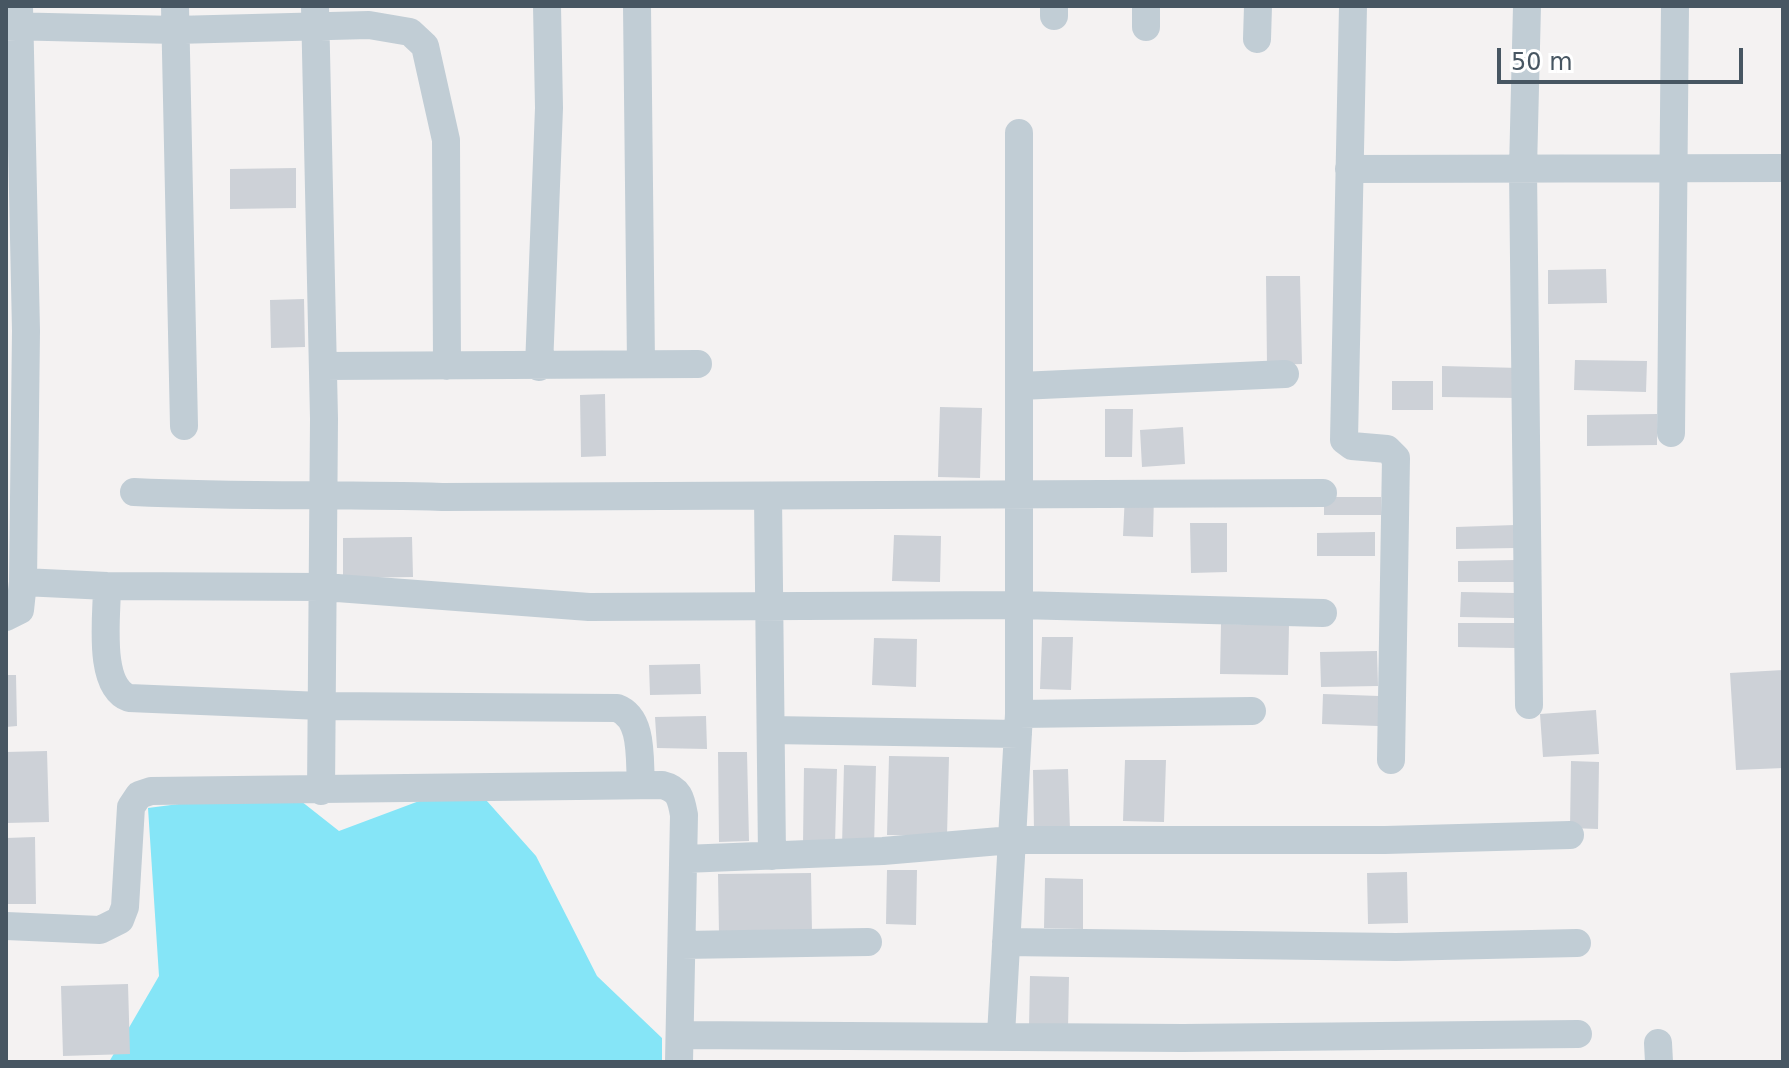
<!DOCTYPE html>
<html>
<head>
<meta charset="utf-8">
<style>
  body { margin:0 }
  #map { position:relative; width:1789px; height:1068px; overflow:hidden; background:#f4f2f2; font-family:"DejaVu Sans",sans-serif }
  canvas { display:block }
  .frame { position:absolute; inset:0; border:8px solid #475662; pointer-events:none }
  .scale { position:absolute; left:1497px; top:48px; width:246px; height:36px; box-sizing:border-box; border:4px solid #475662; border-top:0; padding-left:10px; font-size:24px; line-height:28px; white-space:nowrap; color:#475662; -webkit-text-stroke:6px #fff; paint-order:stroke }
</style>
</head>
<body>
<div id="map">
<canvas width="1789" height="1068"></canvas>
<div class="frame"></div>
<div class="scale">50 m</div>
</div>
<script>
const g = document.querySelector('canvas').getContext('2d');
g.lineJoin = 'round';
function fill(path, color) {
  g.fillStyle = color;
  g.fill(path, 'evenodd');
}
function stroke(path, color, width, dash) {
  g.strokeStyle = color;
  g.lineWidth = width;
  g.lineCap = dash ? 'butt' : 'round';
  g.setLineDash(dash || []);
  g.stroke(path);
}
const water = new Path2D(`
  M470 782 536 856 597 976 662 1038V1062H109L159 976 148 808 287 790 339 831Z`);
const building = new Path2D(`
  M296 168V208L230 209V169Z
  M1606 269 1607 303 1548 304V270Z
  M1266 276H1300L1302 364 1267 365Z
  M304 299 305 347 271 348 270 300Z
  M1575 360 1647 361 1646 392 1574 390Z
  M1442 366 1520 368 1519 398 1442 397Z
  M1392 381H1433V410H1392Z
  M605 394 606 456 581 457 580 395Z
  M940 407 982 408 980 478 938 477Z
  M1105 409H1133L1132 457H1105Z
  M1657 414V445L1587 446V415Z
  M1183 427 1185 464 1142 467 1140 430Z
  M1125 494 1154 495 1153 537 1123 536Z
  M1324 497H1381V515H1324Z
  M1190 523H1227V572L1191 573Z
  M1515 525 1516 548 1456 549V527Z
  M1375 532V556H1317V533Z
  M894 535 941 536 940 582 892 581Z
  M412 537 413 577 343 578V538Z
  M1517 560V582H1458V561Z
  M1461 592 1515 593 1514 618 1460 617Z
  M1458 623H1515V648L1458 647Z
  M1221 624 1289 625 1288 675 1220 674Z
  M1042 637H1073L1071 690 1040 689Z
  M874 638 917 639 916 687 872 685Z
  M1377 651 1378 686 1321 687 1320 652Z
  M700 664 701 694 650 695 649 665Z
  M1783 670V768L1736 770 1730 673Z
  M6 675H16L17 726 6 727Z
  M1323 694 1379 696 1378 726 1322 724Z
  M1596 710 1599 754 1543 757 1540 714Z
  M706 716 707 749 657 748 655 717Z
  M47 751 49 822 6 823V752Z
  M718 752H747L749 841 719 842Z
  M889 756 949 757 947 836 887 835Z
  M1125 760H1166L1164 822 1123 821Z
  M1571 761 1599 762 1598 829 1570 828Z
  M844 765 876 766 874 847 842 846Z
  M804 768 837 769 835 844H803Z
  M1068 769 1070 830 1034 831 1033 770Z
  M35 837 36 904H6V838Z
  M887 870H917L916 925 886 924Z
  M1407 872 1408 923 1368 924 1367 873Z
  M811 873 812 933 719 934 718 874Z
  M1045 878 1083 879V929L1044 928Z
  M1030 976 1069 977 1068 1029 1029 1028Z
  M128 984 130 1054 63 1056 61 986Z`);
const street = new Path2D(`
  M175 6 184 426
  M315 6 324 419 321 791
  M637 6 641 364
  M1146 6V27
  M1353 6 1344 440 1352 446 1387 449 1396 458 1391 760
  M1527 6 1523 169 1529 705
  M1054 16V6
  M6 26 175 30 369 25 410 32 425 46 446 140 447 366
  M1257 39 1258 6
  M1349 169 1783 168
  M323 366 698 364
  M539 367 549 108 547 6
  M1020 386 1285 374
  M1671 433 1675 6
  M134 492C237 497 339 494 442 497L1323 493
  M768 497 772 856
  M23 582 107 586 324 587 589 607 1019 605 1323 613
  M107 586C107 616 97 686 129 698L321 706 617 708C644 718 639 760 641 785
  M6 617 20 610 23 582 26 331 19 6
  M1019 714 1252 711
  M771 730 1018 734
  M684 859 883 851 1012 840H1385L1570 835
  M6 926 100 930 120 920 125 907 131 807 139 795 151 791 662 785C679 789 681 798 684 815L679 1062
  M1006 942 1396 947 1577 943
  M682 945 868 942
  M680 1035 1183 1038 1578 1034
  M1001 1035 1019 714V133
  M1658 1043 1659 1062`);
fill(water, '#85e5f7');
fill(building, '#cdd1d7');
stroke(street, '#c1cdd5', 28);
</script>
</body>
</html>
